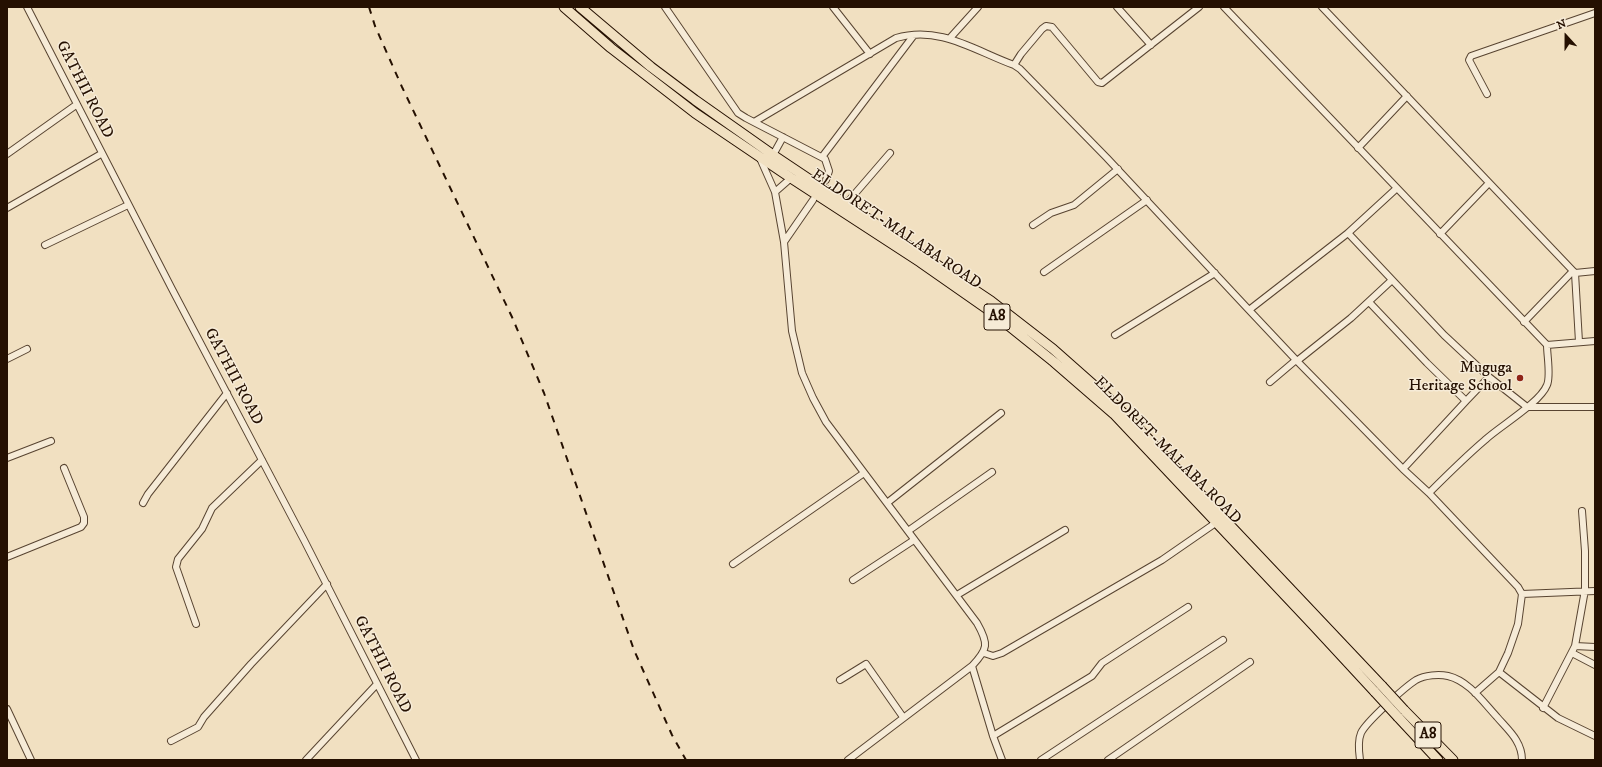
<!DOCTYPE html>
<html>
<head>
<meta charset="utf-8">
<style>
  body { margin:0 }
  #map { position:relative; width:1602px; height:767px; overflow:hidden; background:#f1e0c1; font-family:"IM FELL DW Pica",serif }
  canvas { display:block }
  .frame { position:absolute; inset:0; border:8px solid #251001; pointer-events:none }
  .north { position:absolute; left:1546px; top:16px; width:40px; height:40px; -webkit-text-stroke:3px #f6ebd7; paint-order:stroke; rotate:339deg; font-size:11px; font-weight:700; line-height:16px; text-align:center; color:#251001 }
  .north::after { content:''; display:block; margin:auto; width:14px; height:18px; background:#251001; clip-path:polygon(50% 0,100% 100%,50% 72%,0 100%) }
</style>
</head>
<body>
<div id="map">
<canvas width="1602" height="767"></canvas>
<div class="frame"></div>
<div class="north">N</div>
</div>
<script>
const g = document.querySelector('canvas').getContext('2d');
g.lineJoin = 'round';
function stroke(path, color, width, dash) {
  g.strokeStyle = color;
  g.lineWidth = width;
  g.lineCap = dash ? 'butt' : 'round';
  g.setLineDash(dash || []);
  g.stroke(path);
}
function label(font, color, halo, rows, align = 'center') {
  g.font = font + ' "IM FELL DW Pica",serif';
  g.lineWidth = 3;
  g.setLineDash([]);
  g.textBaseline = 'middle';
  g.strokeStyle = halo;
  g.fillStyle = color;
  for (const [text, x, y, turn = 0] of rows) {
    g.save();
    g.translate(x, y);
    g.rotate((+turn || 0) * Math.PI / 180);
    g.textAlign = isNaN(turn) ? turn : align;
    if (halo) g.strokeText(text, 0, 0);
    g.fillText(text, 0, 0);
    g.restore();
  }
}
const minor = new Path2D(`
  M27 7 172 289 304 540 416 760
  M665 7 738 113 746 118 825 159 829 171 826 180
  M833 7 870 54
  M1117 7 1151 45
  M1224 7 1547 345C1547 356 1551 376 1547 385 1540 403 1500 426 1485 440 1465 457 1447 475 1429 493
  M1322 7 1575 273 1579 342
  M950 38 978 7
  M1014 65 1021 54 1042 29 1046 26 1052 27 1098 82 1102 83 1199 7
  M1487 94 1469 60 1471 56 1595 13
  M754 122 896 38C940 25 975 51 1014 65L1020 69 1107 158 1249 310
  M1358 148 1407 96
  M7 154 76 105
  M773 155 783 137
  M759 156 775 192 784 242
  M822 157 914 35
  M1397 188 1348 233 1249 310 1297 361 1403 469 1429 493 1518 587 1522 594 1518 624 1508 653 1499 672 1475 693
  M775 192 791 178
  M813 200 784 242 792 331 802 373 813 398 826 422 977 623C989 644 988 649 972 666L848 760
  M846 204 890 153
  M7 208 101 154
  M1033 225 1051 213 1074 205 1118 169
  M1348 233 1444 335 1489 377 1527 407H1595
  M1440 234 1489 183
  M45 245 128 205
  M1044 272 1147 200
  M1575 273 1595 271
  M1369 302 1427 363 1466 401 1403 469
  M1524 322 1573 271
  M1115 335 1215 273
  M1547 345 1595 341
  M7 359 27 349
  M1297 361 1351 318 1392 280
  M1270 382 1296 360
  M1466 401 1489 377
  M7 458 51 441
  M143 503 148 494 227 393
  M887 503 1001 413
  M908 531 992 472
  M7 557 81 527 84 523V517L64 468
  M733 564 864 473
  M853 580 914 540
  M1522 594 1595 591
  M957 595 1065 530
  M196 624 176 567 178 559 202 529 212 508 262 460
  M1575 646 1595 647
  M984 653 993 656 1002 653 1162 560 1217 522
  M1572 653 1595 665
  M972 666 993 736 1002 760
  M1499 672 1558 718 1595 736
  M840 680 866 664 903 717
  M1543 708 1575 646 1585 590V551L1582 511
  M7 709 31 760
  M993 736 1092 676 1102 663 1188 607
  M171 741 198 727 204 717 251 664 327 584
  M306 760 377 684
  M1041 760 1223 640
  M1108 760 1250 662
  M1360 760C1359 753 1358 740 1361 733 1366 722 1405 687 1416 680 1425 675 1439 674 1448 676 1469 681 1483 702 1497 717 1508 730 1522 741 1522 760`);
const highway = new Path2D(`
  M564 7 611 48 695 113 791 178 920 262 993 313 1054 362 1114 414 1313 625 1375 692
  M580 7 651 67 695 100 773 155 991 301 1053 349 1105 395 1139 429 1382 686
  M1404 710 1453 760
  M1398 717 1438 760`);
const rail = new Path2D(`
  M369 7 375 26 402 87 512 317 544 393 634 650 672 735 686 760`);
const highwayBridge = new Path2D(`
  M1382 686 1404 710
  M1375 692 1398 717`);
const markers = [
  [1520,378,4,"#8f2418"]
];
const shields = [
  [997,317,26],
  [1428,735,26]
];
const shieldNames = [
  ["A8",997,317],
  ["A8",1428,735]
];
const streetNames = [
  ["GATHII ROAD",84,90,63],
  ["ELDORET-MALABA ROAD",896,230,34],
  ["GATHII ROAD",233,377,62],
  ["ELDORET-MALABA ROAD",1167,451,45],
  ["GATHII ROAD",382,665,63]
];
const poiNames = [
  ["Muguga",1512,369],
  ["Heritage School",1512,387]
];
stroke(minor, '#584431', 8);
stroke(highway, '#251001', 11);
stroke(minor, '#f6ebd7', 6);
stroke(highway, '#f1e0c1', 9);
stroke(rail, '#251001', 2, [7, 7]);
stroke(highwayBridge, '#251001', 11, []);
stroke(highwayBridge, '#f1e0c1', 9);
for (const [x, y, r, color] of markers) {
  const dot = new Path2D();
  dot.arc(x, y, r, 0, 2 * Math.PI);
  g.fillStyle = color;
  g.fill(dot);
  stroke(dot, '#f6ebd7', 1.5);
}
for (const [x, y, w] of shields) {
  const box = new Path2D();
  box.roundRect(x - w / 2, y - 13, w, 26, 3);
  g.fillStyle = '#f6ebd7';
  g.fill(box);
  stroke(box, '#251001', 1);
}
label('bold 15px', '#251001', null, shieldNames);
label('16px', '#251001', '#f6ebd7', streetNames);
label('16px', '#251001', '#f6ebd7', poiNames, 'right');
</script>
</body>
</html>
